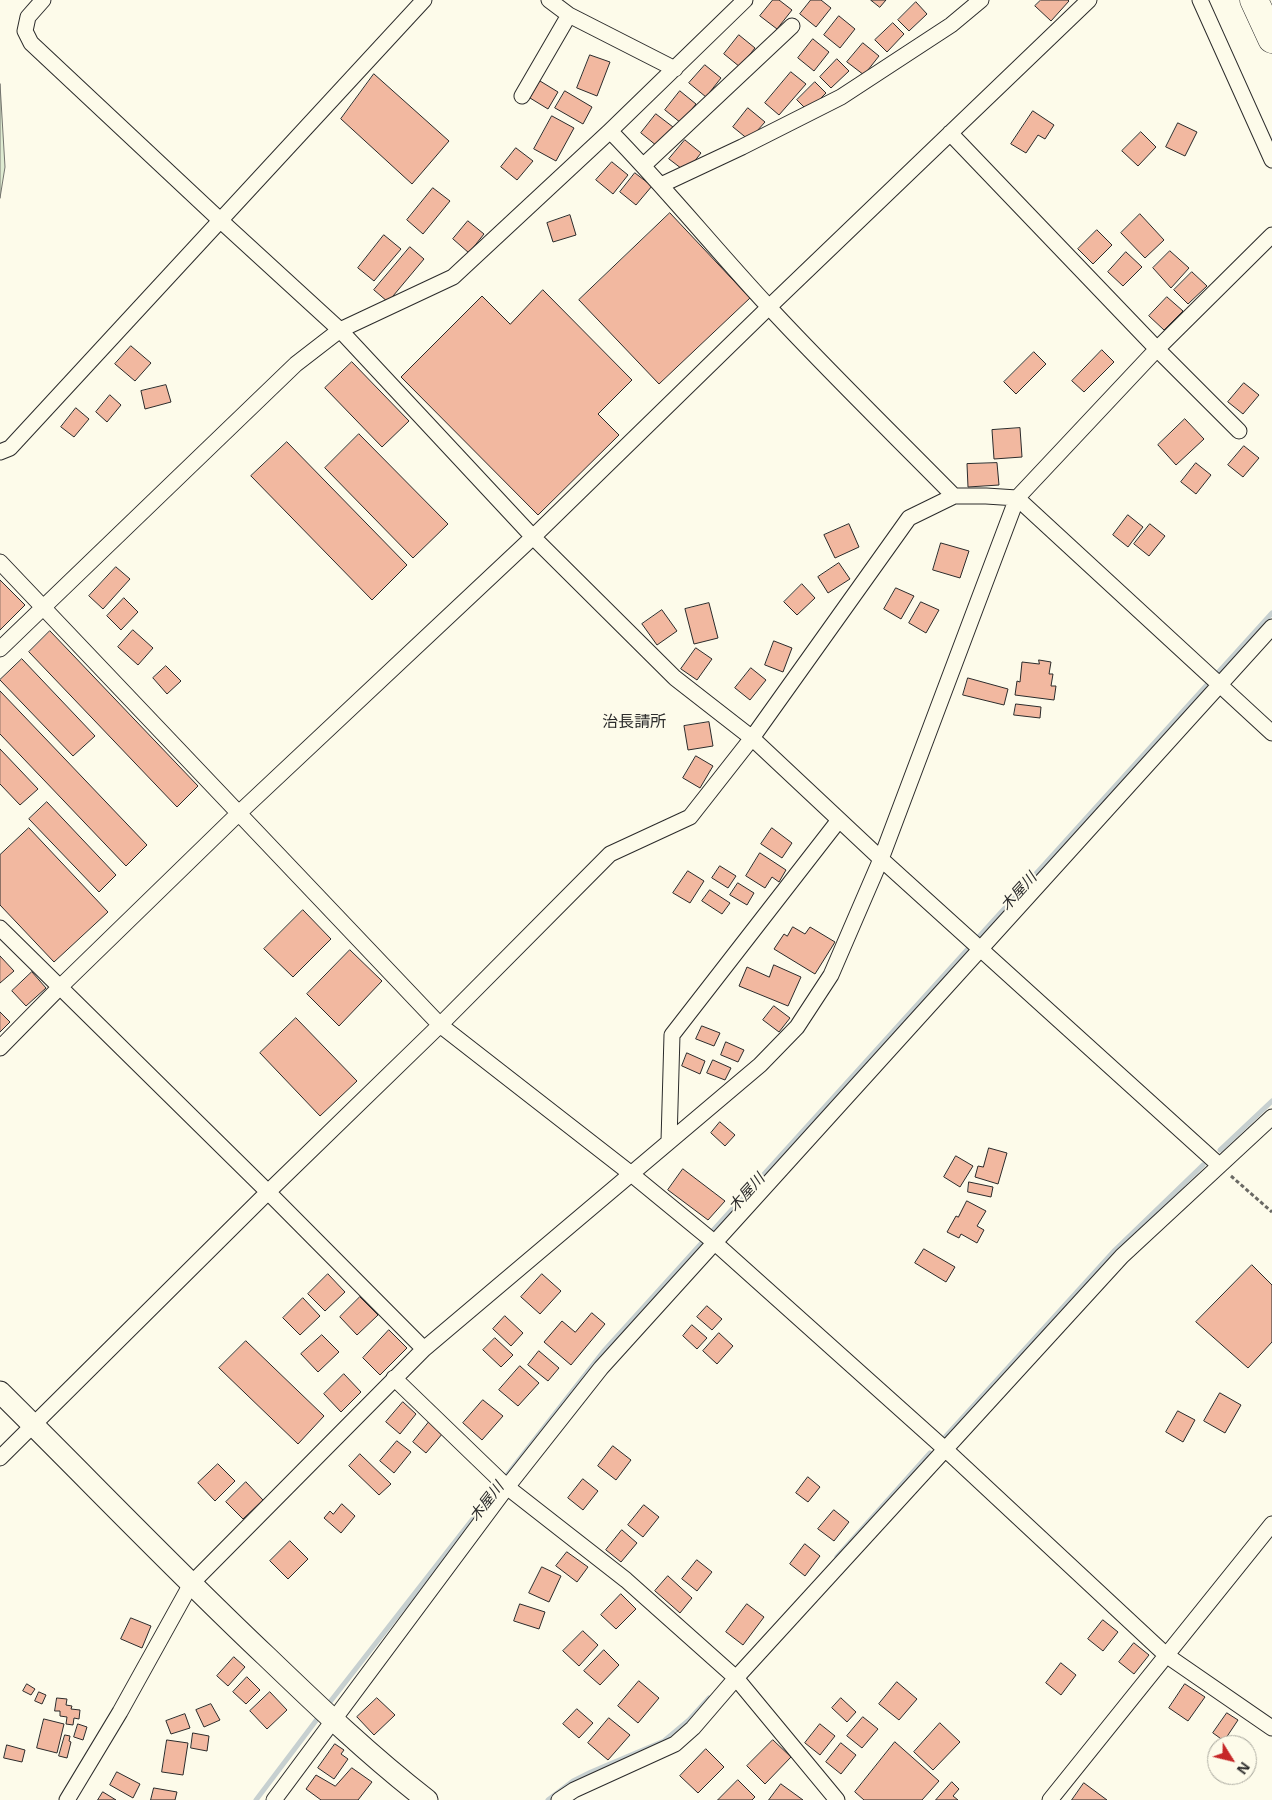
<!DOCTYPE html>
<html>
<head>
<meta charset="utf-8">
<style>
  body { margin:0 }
  #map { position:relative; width:1272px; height:1800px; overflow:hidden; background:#fdfbea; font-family:"Noto Sans",sans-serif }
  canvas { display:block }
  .north { position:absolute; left:1207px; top:1735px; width:50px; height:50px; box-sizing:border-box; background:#fdfbea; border:1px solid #a9a89e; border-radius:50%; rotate:126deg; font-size:14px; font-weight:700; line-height:20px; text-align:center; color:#2b2b2b }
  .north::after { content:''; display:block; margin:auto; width:18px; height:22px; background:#c62828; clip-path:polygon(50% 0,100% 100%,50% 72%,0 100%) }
</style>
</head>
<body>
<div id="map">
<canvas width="1272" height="1800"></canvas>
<div class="north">N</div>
</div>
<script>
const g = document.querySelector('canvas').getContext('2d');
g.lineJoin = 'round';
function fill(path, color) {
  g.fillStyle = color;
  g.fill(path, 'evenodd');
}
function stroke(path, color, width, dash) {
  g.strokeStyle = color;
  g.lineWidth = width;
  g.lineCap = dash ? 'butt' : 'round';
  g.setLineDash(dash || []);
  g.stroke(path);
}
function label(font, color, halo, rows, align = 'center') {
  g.font = font + ' "Noto Sans","Noto Sans JP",sans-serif';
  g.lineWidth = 4;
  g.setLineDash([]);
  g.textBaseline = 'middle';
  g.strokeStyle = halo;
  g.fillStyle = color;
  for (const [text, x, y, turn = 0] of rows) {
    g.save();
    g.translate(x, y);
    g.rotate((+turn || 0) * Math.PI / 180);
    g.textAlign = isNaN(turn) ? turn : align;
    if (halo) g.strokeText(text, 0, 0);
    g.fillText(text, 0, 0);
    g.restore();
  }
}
const green = new Path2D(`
  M0 84 5 167 0 198Z`);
const stream = new Path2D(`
  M1220 1150 1272 1101
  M946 1436 1115 1250 1203 1165
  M837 1557 930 1453
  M326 1707 603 1352 1272 613
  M256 1800 321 1714
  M548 1800 573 1781 591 1772 664 1741 689 1720 709 1698`);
const building = new Path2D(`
  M773 0H779L792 10 777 29 760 16Z
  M811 0H821L831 8 816 27 800 14Z
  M871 0H886L880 7Z
  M1041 0H1068L1069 1 1051 21 1035 6Z
  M916 2 927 14 909 31 898 20Z
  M839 16 855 29 840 48 824 35Z
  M893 23 904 34 887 52 875 40Z
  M739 35 755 48 740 67 724 54Z
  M813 39 829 52 814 71 798 58Z
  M863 43 879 56 864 75 847 62Z
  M590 55 610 62 597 96 577 88Z
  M837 59 849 71 831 88 820 77Z
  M705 65 721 78 706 97 689 83Z
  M791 72 806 84 779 115 765 103Z
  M374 74 449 141 412 184 341 119Z
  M540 81 558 92 548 109 530 98Z
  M815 82 826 93 808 111 797 100Z
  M565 91 592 107 583 124 555 108Z
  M680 91 696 104 681 123 665 110Z
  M748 108 765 122 749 140 733 127Z
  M1033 111 1054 125 1045 139 1038 135 1026 153 1011 144Z
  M656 114 673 127 657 146 641 133Z
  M552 116 574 128 556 161 534 149Z
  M1178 123 1197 132 1185 156 1166 147Z
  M1141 132 1156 147 1138 166 1122 151Z
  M685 140 701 153 686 172 669 159Z
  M516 148 533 161 517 180 501 167Z
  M612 162 628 175 613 194 596 180Z
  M635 173 652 186 636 205 620 192Z
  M433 188 450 201 423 234 407 220Z
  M670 213 750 298 659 384 579 300Z
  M1140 214 1164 240 1145 258 1121 233Z
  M570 215 576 235 553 242 547 223Z
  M468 221 484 234 469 253 453 239Z
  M1097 230 1112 245 1093 264 1078 249Z
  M384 235 401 249 374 281 358 268Z
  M410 247 424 259 388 302 374 290Z
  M1170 251 1189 268 1171 288 1153 268Z
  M1126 252 1142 267 1123 286 1108 272Z
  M1192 272 1207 286 1188 304 1174 290Z
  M543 290 632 380 598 414 619 435 538 515 401 377 482 296 510 324Z
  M1167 297 1183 311 1164 330 1149 316Z
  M131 346 151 363 135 381 115 364Z
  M1102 350 1114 362 1084 392 1072 381Z
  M1034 352 1046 364 1016 394 1004 382Z
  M352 362 409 421 382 447 325 388Z
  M1244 383 1259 395 1243 414 1228 402Z
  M166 385 171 402 145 409 141 391Z
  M110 395 121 405 107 422 96 412Z
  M76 408 89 419 74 437 61 427Z
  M1185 419 1204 439 1176 465 1158 445Z
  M1020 428 1022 457 994 459 992 430Z
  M359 434 448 524 413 558 325 468Z
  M287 442 407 565 372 600 251 476Z
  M1244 446 1259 458 1243 477 1228 465Z
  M997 463 999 485 968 487 967 464Z
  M1196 463 1211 475 1196 494 1181 482Z
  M1128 515 1143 527 1128 547 1113 535Z
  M849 524 859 547 835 558 824 535Z
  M1150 524 1165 536 1149 556 1134 544Z
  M941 543 969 551 960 578 933 570Z
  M839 563 850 579 828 593 818 577Z
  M116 567 130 579 103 609 89 596Z
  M0 580 25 605 0 630Z
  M802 584 815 598 797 615 784 602Z
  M896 588 914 596 901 619 884 609Z
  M124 598 138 612 121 630 107 616Z
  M921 602 939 610 926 633 909 623Z
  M709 603 718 638 694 644 685 609Z
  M662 610 677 631 657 645 642 624Z
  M133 630 153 648 138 665 118 647Z
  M50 631 198 786 177 807 29 652Z
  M774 641 792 648 783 672 765 665Z
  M696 648 712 659 697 680 681 669Z
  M22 659 95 736 73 756 0 680Z
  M1039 660 1051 662 1049 674H1053L1051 686H1056L1054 700 1015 695 1017 681 1020 682 1022 662 1039 664Z
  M166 666 181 681 167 694 153 678Z
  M751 668 766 680 750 700 735 688Z
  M968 678 1008 689 1004 705 963 695Z
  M0 691 147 845 126 866 0 734Z
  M1016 704 1041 707 1040 718 1014 715Z
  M709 722 713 746 688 750 684 726Z
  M0 749 38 789 20 805 0 784Z
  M696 756 713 766 700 788 683 778Z
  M47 802 116 875 99 892 29 819Z
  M29 828 108 912 54 962 0 905V855Z
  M772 828 792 843 782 858 761 844Z
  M760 853 786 870 779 882 772 877 765 888 746 876Z
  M720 866 736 876 728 888 712 878Z
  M688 871 704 881 690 903 673 893Z
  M738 883 754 893 747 905 730 895Z
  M710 890 730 903 722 914 702 901Z
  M303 910 331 939 293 977 264 949Z
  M793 927 805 934 810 927 835 942 815 974 774 949 784 934 787 936Z
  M350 950 382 981 339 1026 307 994Z
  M0 956 14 971 0 983Z
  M774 965 801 977 788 1006 739 986 747 967 769 977Z
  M32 972 46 988 26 1006 12 991Z
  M774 1006 790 1018 779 1032 763 1020Z
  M0 1012 10 1022 0 1032Z
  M296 1018 357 1081 320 1116 260 1053Z
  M702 1026 720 1033 714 1046 696 1039Z
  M726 1042 744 1050 738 1062 721 1055Z
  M687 1053 705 1061 700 1074 682 1066Z
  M713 1060 731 1068 725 1080 707 1073Z
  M720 1122 735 1135 725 1146 711 1133Z
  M989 1148 1007 1153 998 1184 975 1177 978 1166 983 1167Z
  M956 1156 973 1166 960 1187 944 1177Z
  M683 1169 725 1201 708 1220 668 1190Z
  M969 1182 993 1187 991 1197 968 1192Z
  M967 1201 986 1211 977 1226 984 1230 977 1243 961 1234 959 1238 947 1232 956 1216 958 1217Z
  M924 1249 955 1267 946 1282 915 1263Z
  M1252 1265 1272 1285V1342L1248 1368 1196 1322Z
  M328 1274 345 1292 325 1311 308 1294Z
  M542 1274 561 1291 540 1314 521 1297Z
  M360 1297 378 1315 357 1335 340 1317Z
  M303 1298 320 1316 300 1335 283 1318Z
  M707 1306 722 1319 712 1330 697 1317Z
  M592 1313 605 1324 571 1365 544 1342 562 1321 575 1332Z
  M505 1316 523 1333 511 1346 493 1329Z
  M692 1325 707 1338 697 1349 683 1336Z
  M389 1330 407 1348 380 1375 363 1358Z
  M719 1333 733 1346 717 1364 703 1351Z
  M322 1335 339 1352 318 1372 301 1354Z
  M495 1338 513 1355 501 1367 483 1350Z
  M246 1341 324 1416 298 1444 219 1368Z
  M539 1351 559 1368 548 1381 528 1365Z
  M520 1366 539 1383 518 1406 499 1390Z
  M344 1374 361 1392 341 1412 324 1394Z
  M1220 1393 1241 1405 1225 1433 1204 1421Z
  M483 1400 503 1416 482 1440 463 1423Z
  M403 1402 416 1414 400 1434 386 1422Z
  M1178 1411 1195 1420 1183 1442 1166 1432Z
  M429 1422 443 1433 426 1453 413 1442Z
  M397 1441 411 1452 394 1473 380 1461Z
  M613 1446 631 1460 616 1480 598 1466Z
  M360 1454 391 1484 379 1495 349 1466Z
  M218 1464 235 1481 215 1501 198 1483Z
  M808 1477 820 1487 808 1502 796 1493Z
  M583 1479 598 1491 583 1510 568 1498Z
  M246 1482 263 1500 243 1519 226 1502Z
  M342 1504 355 1516 341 1533 324 1518 330 1511 333 1514Z
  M644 1505 659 1517 643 1537 628 1525Z
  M834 1510 849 1522 834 1541 818 1529Z
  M622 1530 637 1543 621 1562 606 1550Z
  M290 1541 308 1559 288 1579 270 1561Z
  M805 1544 820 1556 805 1576 790 1564Z
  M567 1552 588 1567 577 1582 556 1566Z
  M697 1560 712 1572 697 1591 682 1579Z
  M542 1567 561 1576 549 1602 529 1593Z
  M668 1576 692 1598 680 1613 655 1591Z
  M621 1594 636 1609 616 1629 601 1615Z
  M520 1604 545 1612 539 1629 514 1621Z
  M747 1604 764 1617 743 1645 726 1632Z
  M131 1618 151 1626 142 1648 121 1639Z
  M1103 1620 1118 1632 1103 1651 1088 1639Z
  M583 1631 598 1645 579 1666 563 1651Z
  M1134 1643 1149 1655 1134 1674 1119 1662Z
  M604 1650 619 1665 600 1685 584 1671Z
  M234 1657 245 1667 228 1686 217 1676Z
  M1061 1663 1076 1675 1061 1695 1046 1683Z
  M247 1677 260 1690 246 1704 233 1692Z
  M639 1681 659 1698 638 1723 618 1706Z
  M897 1682 917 1699 899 1720 879 1704Z
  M27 1684 35 1689 31 1695 23 1691Z
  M1185 1684 1205 1697 1188 1721 1169 1708Z
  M39 1692 46 1695 42 1704 35 1701Z
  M270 1692 287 1710 267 1729 250 1711Z
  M57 1698 67 1699 66 1705 72 1706 71 1709 80 1710 79 1719 74 1718 73 1725 66 1724 67 1717 60 1716V1711H55Z
  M377 1698 395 1715 374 1735 357 1717Z
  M841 1698 856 1712 847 1722 832 1708Z
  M211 1704 220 1720 204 1727 196 1710Z
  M577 1709 593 1723 579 1738 563 1724Z
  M1227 1713 1238 1720 1224 1741 1213 1733Z
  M185 1714 190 1728 171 1734 166 1721Z
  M863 1717 878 1729 862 1748 847 1736Z
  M609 1718 630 1735 608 1760 588 1743Z
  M44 1719 64 1724 57 1753 37 1748Z
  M940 1723 960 1742 933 1770 914 1752Z
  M78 1724 87 1727 83 1740 74 1737Z
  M820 1724 835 1736 820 1755 805 1743Z
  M193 1733 209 1736 207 1751 191 1748Z
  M65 1735 70 1736 69 1741 71 1742 67 1758 59 1756Z
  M167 1740 188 1743 183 1775 162 1772Z
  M773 1740 791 1757 765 1784 747 1766Z
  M895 1742 939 1781 922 1800H864L855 1792Z
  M841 1743 856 1755 841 1774 826 1762Z
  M335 1744 344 1750 341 1754 348 1759 334 1779 318 1768Z
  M7 1745 25 1750 22 1762 4 1758Z
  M706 1749 724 1767 698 1793 680 1776Z
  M352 1768 372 1782 358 1800H321L306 1789 316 1775 335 1786Z
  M117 1772 140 1784 133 1798 110 1785Z
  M738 1780 755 1797 752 1800H718Z
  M952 1782 959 1789 953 1796 958 1800H936Z
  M1084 1783 1107 1800H1072Z
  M781 1784 803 1800H769Z
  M154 1788 177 1792 175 1800H151Z
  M103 1792 116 1800H98Z`);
const path = new Path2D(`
  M1231 1176 1272 1212`);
const street = new Path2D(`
  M43 0 28 17 25 31 31 43 221 221 340 330 533 537 675 678 752 738 881 859 1219 1165
  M549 0 569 15 675 69
  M1200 0 1272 160
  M522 96 569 15
  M610 131C665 187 714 248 768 306 828 371 892 433 954 496
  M950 133 1157 349 1239 431
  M644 165 792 26
  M661 185 742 147 841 97 951 25 981 0
  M0 452 10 448 424 0
  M0 562 440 1025 630 1173 714 1242 945 1449 1166 1655 1272 1728
  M0 649 296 364 340 330 453 277 610 131 745 0
  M0 928 268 1192 424 1349
  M0 1048 59 988 239 813 533 537 769 307 1089 0
  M669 1141 672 1035 839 820
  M394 1378 507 1487 626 1580 736 1678 837 1800
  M0 1458 268 1192 440 1025 610 854 690 817 752 738 909 518 954 496H986L1017 498 1272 733
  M67 1800 120 1712 191 1584 424 1349 760 1065 797 1027 831 975 881 859 1017 498 1157 349 1272 235
  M274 1800 507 1487 601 1368 1272 627
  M559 1800 574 1790 675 1744 693 1728 736 1678 1122 1256 1272 1117
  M1050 1800 1272 1524`);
const secondary = new Path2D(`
  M0 1392C89 1480 175 1570 266 1656 318 1706 370 1756 427 1800`);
const highway = new Path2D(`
  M1254 0 1272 39`);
const waterNames = [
  ["木屋川",1019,892,-48],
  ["木屋川",747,1193,-48],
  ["木屋川",487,1502,-52]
];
const quarterNames = [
  ["治長請所",634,722]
];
fill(green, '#deebd1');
stroke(green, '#74746e', 1);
stroke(stream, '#c7d0d0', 5);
fill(building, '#f2b8a0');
stroke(building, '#2b2b2b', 1);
stroke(street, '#2b2b2b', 17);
stroke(secondary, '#2b2b2b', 23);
stroke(highway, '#2b2b2b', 29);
stroke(path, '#6a6964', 3, [4, 2.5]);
stroke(street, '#fdfbea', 15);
stroke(secondary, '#fdfbea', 21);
stroke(highway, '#fdfbea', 28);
label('italic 15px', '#2b2b2b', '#fdfbea', waterNames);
label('16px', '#2b2b2b', '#fdfbea', quarterNames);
</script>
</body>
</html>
